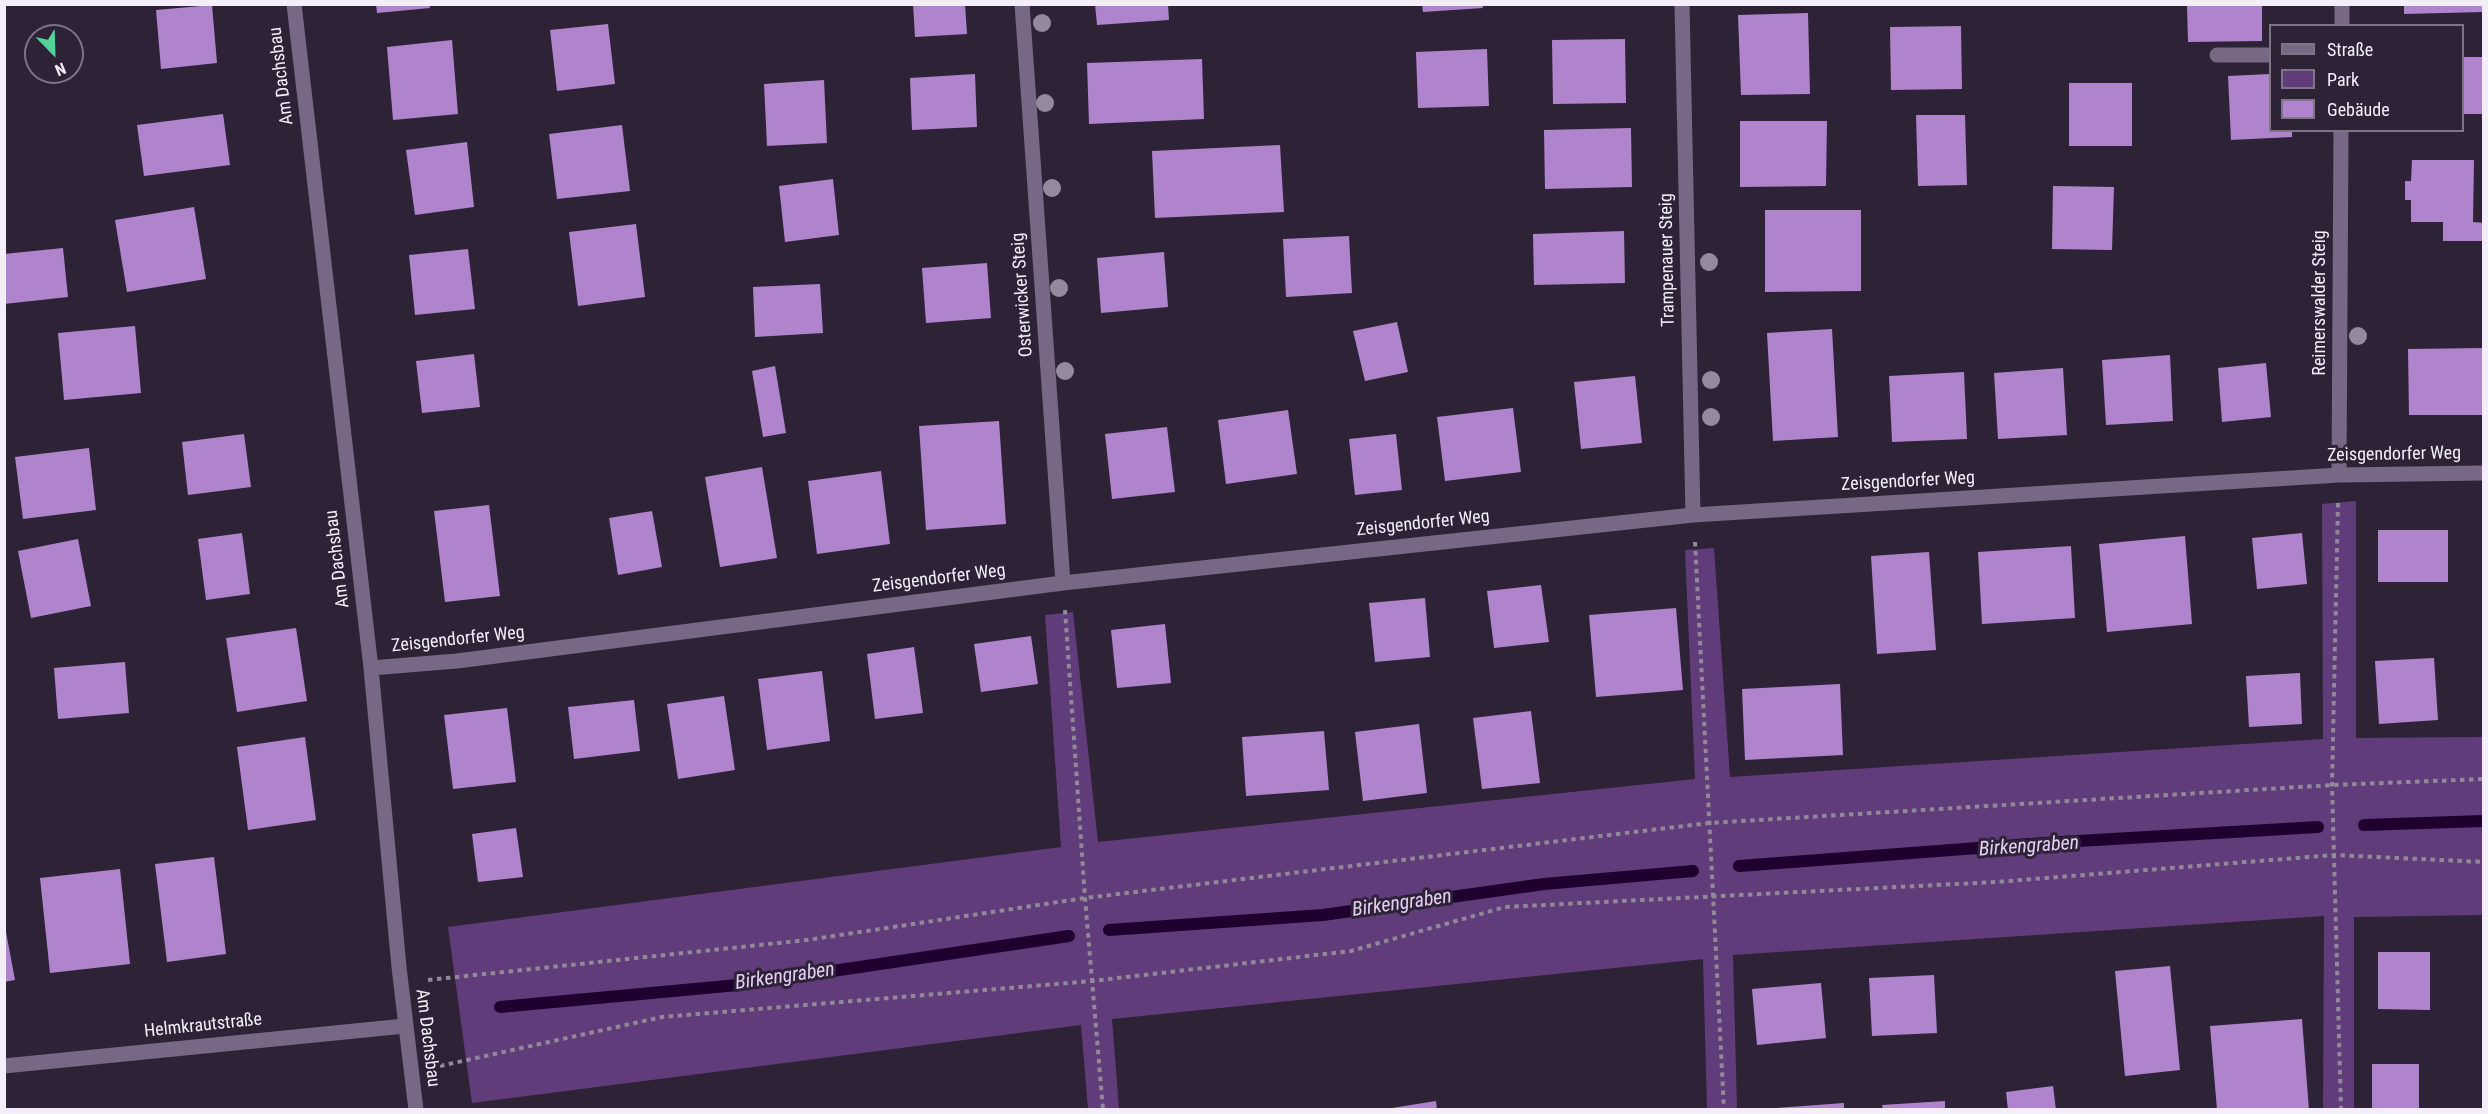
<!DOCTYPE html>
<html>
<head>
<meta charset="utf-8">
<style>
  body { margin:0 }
  #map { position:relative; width:2488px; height:1114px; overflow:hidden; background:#2e2336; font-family:"Roboto Condensed",sans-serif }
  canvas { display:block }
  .frame { position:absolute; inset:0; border:6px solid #f4edfa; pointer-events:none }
  .legend { position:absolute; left:2269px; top:24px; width:195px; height:108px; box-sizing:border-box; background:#2e2336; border:2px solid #7d7484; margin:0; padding:8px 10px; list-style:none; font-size:18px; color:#f4edfa }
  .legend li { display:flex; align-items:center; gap:12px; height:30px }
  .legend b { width:30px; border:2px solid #7d7484 }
  .north { position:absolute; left:24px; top:24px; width:60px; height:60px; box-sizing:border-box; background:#2e2336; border:2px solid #7d7484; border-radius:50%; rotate:157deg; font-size:16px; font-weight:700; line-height:24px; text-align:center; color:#f4edfa }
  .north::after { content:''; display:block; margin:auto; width:21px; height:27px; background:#50d398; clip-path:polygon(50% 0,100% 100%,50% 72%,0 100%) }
</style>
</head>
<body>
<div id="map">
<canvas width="2488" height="1114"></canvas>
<div class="frame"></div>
<ul class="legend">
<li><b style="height:8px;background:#796786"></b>Straße</li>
<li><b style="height:16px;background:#613c7a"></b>Park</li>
<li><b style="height:16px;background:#af84cd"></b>Gebäude</li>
</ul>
<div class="north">N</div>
</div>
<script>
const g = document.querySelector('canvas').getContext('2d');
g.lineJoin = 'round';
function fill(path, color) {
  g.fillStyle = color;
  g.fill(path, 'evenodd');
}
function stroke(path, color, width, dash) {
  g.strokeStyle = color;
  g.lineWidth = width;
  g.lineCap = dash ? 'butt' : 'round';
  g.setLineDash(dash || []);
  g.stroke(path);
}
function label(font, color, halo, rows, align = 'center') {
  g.font = font + ' "Roboto Condensed",sans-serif';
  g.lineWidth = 6;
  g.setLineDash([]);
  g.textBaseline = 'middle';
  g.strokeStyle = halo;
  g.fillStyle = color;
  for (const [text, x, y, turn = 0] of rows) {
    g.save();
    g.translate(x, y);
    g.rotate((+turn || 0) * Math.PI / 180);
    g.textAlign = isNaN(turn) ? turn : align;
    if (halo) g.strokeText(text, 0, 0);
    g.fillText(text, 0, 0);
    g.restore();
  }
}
const green = new Path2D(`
  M2356 501V738L2483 737 2484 915 2354 917V1109H2323L2324 916 1733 955 1737 1109H1707L1703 959 1112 1019 1119 1109H1088L1081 1025 472 1103 448 927 1061 847 1045 615 1073 612 1098 842 1695 779 1685 550 1714 548 1730 777 2323 739 2322 504Z`);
const stream = new Path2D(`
  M2364 825 2484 821
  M1739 866 2044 843 2318 827
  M1109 930 1323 915 1544 884 1693 871
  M500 1007 738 985 1069 936`);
const building = new Path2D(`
  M376 4H429L430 8 377 13Z
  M913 4H965L967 34 915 37Z
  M1095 4H1168L1169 20 1097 25Z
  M1422 4H1482L1483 8 1423 12Z
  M212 5 217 63 161 69 156 10Z
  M2187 5H2262V41L2188 42Z
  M2404 5H2484V12L2404 14Z
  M1808 13 1810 94 1741 95 1738 15Z
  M608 24 615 84 557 91 550 30Z
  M1961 26 1962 89 1891 90 1890 27Z
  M1625 39 1626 103 1553 104 1552 40Z
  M452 40 458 114 393 120 387 47Z
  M1487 49 1489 106 1418 108 1416 52Z
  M2462 57H2484V114H2462Z
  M1202 59 1204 119 1089 124 1087 63Z
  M975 74 977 127 912 130 910 78Z
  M2270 74V130H2292V137L2231 140 2228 76Z
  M824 80 827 143 767 146 764 84Z
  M2069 83H2132V146H2069Z
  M223 114 230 165 144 176 137 125Z
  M1916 115H1965L1967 185 1918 186Z
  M1740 121H1827L1826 186 1740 187Z
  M622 125 630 191 557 199 549 134Z
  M1631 128 1632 187 1545 189 1544 130Z
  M467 142 474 207 415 215 406 150Z
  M1280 145 1284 212 1155 218 1152 151Z
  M2412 160H2474L2473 222 2484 223V241H2443V222H2411V200H2405V181H2411Z
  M833 179 839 235 785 242 779 186Z
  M2053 186 2114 187 2112 250 2052 249Z
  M194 207 206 279 127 292 115 220Z
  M1765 210H1861V291L1765 292Z
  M636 224 645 297 578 306 569 232Z
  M1624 231 1625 283 1534 285 1533 234Z
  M1349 236 1352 293 1286 297 1283 239Z
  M63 248 68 297 4 304V254Z
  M468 249 475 309 415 315 409 255Z
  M1164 252 1168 307 1101 313 1097 258Z
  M987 263 991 318 926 323 922 268Z
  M820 284 823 333 755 337 753 287Z
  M1397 322 1408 372 1365 381 1353 331Z
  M135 326 141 393 64 400 58 333Z
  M1832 329 1838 437 1773 441 1767 333Z
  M2484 348V415H2409L2408 349Z
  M474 354 480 407 422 413 416 361Z
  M2170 355 2173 421 2106 425 2102 360Z
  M2266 363 2271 417 2222 422 2218 368Z
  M775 366 786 433 763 437 752 371Z
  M2063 368 2067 435 1998 439 1994 373Z
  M1964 372 1967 439 1892 442 1889 376Z
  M1635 376 1642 443 1581 449 1574 382Z
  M1513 408 1521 472 1445 481 1437 417Z
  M1288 410 1297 474 1226 484 1218 420Z
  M999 421 1006 524 926 530 919 426Z
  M1167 427 1175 492 1112 499 1105 434Z
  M244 434 251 487 188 495 182 442Z
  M1396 434 1402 490 1355 495 1349 439Z
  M89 448 96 510 23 519 15 457Z
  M762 467 777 558 720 567 705 477Z
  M881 471 890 544 817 554 808 481Z
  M489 505 500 596 445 602 434 511Z
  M652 511 662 567 618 575 609 518Z
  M2378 530H2448V582H2378Z
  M242 533 250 594 206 600 198 539Z
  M2302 533 2307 584 2257 589 2252 538Z
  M2185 536 2192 624 2107 632 2099 544Z
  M78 539 91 606 31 618 18 551Z
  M2071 546 2075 618 1982 624 1978 552Z
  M1929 552 1936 650 1877 654 1871 556Z
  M1541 585 1549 642 1494 648 1487 591Z
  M1425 598 1430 657 1375 662 1369 603Z
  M1676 608 1683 690 1596 697 1589 615Z
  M1165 624 1171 683 1117 688 1111 630Z
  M296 628 307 701 237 712 226 638Z
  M1031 636 1038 684 981 692 974 644Z
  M914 647 923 713 875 719 867 654Z
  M2434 658 2438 720 2379 724 2375 661Z
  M125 662 129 713 58 719 54 668Z
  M822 671 830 741 767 750 758 679Z
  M2300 673 2302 724 2249 727 2246 676Z
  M1840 684 1843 755 1745 760 1742 689Z
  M724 696 735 770 678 779 667 704Z
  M634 700 640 751 574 759 568 707Z
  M507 708 516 782 453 789 444 715Z
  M1531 711 1540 783 1482 789 1473 718Z
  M1419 724 1427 793 1363 801 1355 732Z
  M1324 731 1329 790 1246 796 1242 737Z
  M305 737 316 820 248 830 237 747Z
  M516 828 523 877 478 882 472 834Z
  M214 857 226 954 167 962 155 864Z
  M120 869 130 964 50 973 40 878Z
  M4 921 15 980 4 982Z
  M2378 952H2430V1010L2378 1009Z
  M2170 966 2180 1070 2125 1076 2115 971Z
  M1934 975 1937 1033 1872 1036 1869 978Z
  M1821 983 1826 1038 1757 1045 1752 989Z
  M2302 1019 2309 1110H2217L2210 1026Z
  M2372 1064H2419V1110H2372Z
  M2053 1086 2056 1110H2008L2006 1092Z
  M1436 1101 1437 1110H1392V1108Z
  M1945 1101V1110H1883L1882 1105Z
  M1844 1103V1110H1776V1108Z`);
const path = new Path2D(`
  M2338 503 2332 785 2341 1110
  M1695 542 1724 1110
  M1065 610 1085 898 1103 1110
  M428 980 807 940 1085 898 1709 823 2332 785 2484 779
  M440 1066 662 1017 1092 981 1351 951 1505 907 1996 882 2334 855 2484 862`);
const service = new Path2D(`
  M2217 55H2270`);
const minor = new Path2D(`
  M294 4 371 668 399 967 416 1110
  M1022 4 1063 583
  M1682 4 1693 515
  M2342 26V4
  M2339 475 2341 130
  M371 668 457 661 1063 583 1693 515 2339 475 2484 473
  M4 1066 405 1026`);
const trees = [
  [1042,23],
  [1045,103],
  [1052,188],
  [1709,262],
  [1059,288],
  [2358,336],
  [1065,371],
  [1711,380],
  [1711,417]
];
const streetNames = [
  ["Am Dachsbau",282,76,-97],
  ["Trampenauer Steig",1668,260,-91],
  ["Osterwicker Steig",1023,295,-94],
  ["Reimerswalder Steig",2320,303,-90],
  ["Zeisgendorfer Weg",2394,455,-1],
  ["Zeisgendorfer Weg",1908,482,-3],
  ["Zeisgendorfer Weg",1423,524,-6],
  ["Am Dachsbau",338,559,-97],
  ["Zeisgendorfer Weg",939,579,-7],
  ["Zeisgendorfer Weg",458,640,-6],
  ["Helmkrautstraße",203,1026,-6],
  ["Am Dachsbau",427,1038,83]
];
const waterNames = [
  ["Birkengraben",2029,847,-4],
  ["Birkengraben",1402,904,-8],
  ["Birkengraben",785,977,-8]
];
fill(green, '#613c7a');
stroke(stream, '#1f002f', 12);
fill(building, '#af84cd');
stroke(path, '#918898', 4, [4.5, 4.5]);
stroke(service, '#796786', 15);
stroke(minor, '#796786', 15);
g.fillStyle = '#958a9d';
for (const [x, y] of trees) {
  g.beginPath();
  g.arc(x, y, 9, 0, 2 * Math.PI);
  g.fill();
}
label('18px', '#f4edfa', '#2e2336', streetNames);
label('italic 20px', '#e4cef5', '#2e2336', waterNames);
</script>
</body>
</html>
